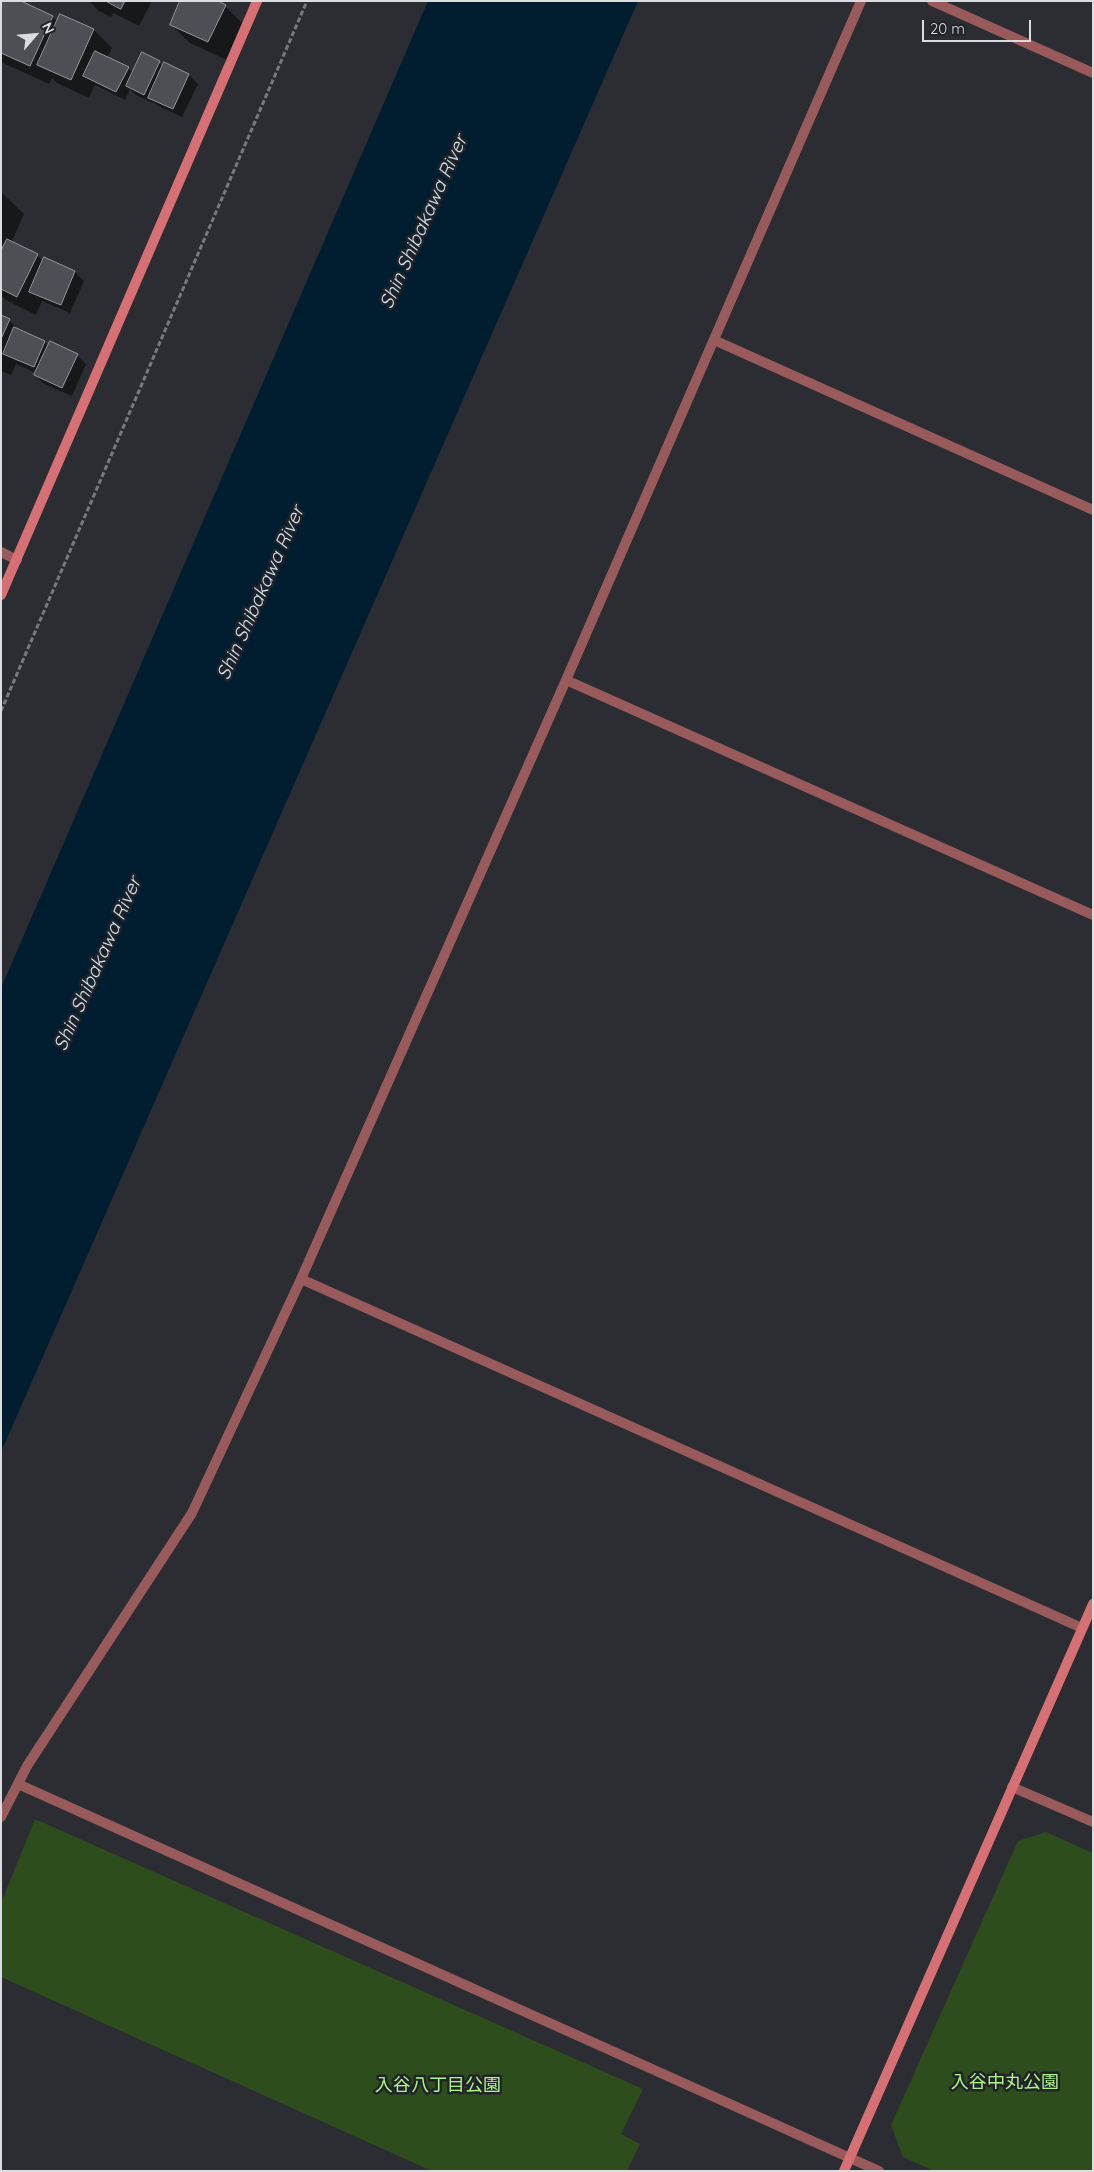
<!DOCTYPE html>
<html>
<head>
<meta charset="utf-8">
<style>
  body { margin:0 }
  #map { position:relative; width:1094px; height:2172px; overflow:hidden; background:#2b2d32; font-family:Quicksand,sans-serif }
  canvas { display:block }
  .frame { position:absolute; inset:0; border:2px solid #dadcdf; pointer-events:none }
  .north { position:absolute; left:10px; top:10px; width:50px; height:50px; -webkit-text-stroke:4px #222328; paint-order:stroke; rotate:63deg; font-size:14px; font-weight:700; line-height:20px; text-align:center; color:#dadcdf }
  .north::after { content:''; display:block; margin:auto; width:18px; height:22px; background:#dadcdf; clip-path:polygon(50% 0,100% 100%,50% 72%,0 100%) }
  .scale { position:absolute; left:922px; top:20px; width:109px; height:22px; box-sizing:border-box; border:2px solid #dadcdf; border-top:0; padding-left:6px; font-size:15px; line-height:18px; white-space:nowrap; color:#dadcdf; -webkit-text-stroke:4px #222328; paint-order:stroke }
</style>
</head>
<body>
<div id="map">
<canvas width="1094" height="2172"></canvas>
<div class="frame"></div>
<div class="north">N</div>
<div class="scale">20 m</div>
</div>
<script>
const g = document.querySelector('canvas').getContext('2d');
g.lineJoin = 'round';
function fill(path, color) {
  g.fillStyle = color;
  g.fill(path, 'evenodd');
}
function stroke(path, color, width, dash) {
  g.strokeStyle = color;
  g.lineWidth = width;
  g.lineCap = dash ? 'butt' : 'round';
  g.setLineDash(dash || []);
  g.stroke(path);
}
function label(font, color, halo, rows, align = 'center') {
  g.font = font + ' Quicksand,"Noto Sans JP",sans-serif';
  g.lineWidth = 5;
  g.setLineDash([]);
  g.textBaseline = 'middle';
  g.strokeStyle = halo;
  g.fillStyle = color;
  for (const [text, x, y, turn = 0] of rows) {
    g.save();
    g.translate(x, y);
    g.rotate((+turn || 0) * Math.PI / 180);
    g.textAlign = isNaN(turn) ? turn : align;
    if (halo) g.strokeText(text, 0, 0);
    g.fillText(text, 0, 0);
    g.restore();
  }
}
const green = new Path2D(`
  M35 1819 643 2089 621 2134 640 2144 627 2171H432L1 1977V1903Z
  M1046 1832 1093 1853V2171H934L903 2157 891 2125 1018 1841Z`);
const water = new Path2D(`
  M428 1H638L1 1452V988Z`);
const shadow = new Path2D(`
  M1 1 52 17 58 22 61 15 94 30 112 48 107 58 128 68 133 73 159 62 163 67 165 64 189 75 198 84 182 117 158 106 154 102 153 103 136 95 130 89 125 100 95 85 89 98 57 83 52 78 49 84 1 62Z
  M89 1H152L139 26 113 13 111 17 99 11Z
  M225 6 243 24 227 60 190 43 171 25Z
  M1 192 24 214 11 243 37 255 44 262 45 258 75 272 84 281 70 313 42 301 36 315 6 300 1 295Z
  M1 316 9 320 20 331 44 342 48 346 77 355 86 364 72 396 44 384 35 375 36 373 16 364 11 375 1 371Z`);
const building = new Path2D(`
  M1 1H21L53 16 30 66 1 53Z
  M106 1H125L121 9Z
  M180 1H218L226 5 208 42 170 25Z
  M60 14 94 29 71 80 37 65Z
  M95 51 129 67 116 92 83 76Z
  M142 52 160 61 144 95 126 86Z
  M164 62 189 74 173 109 148 98Z
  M7 239 38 254 17 297 1 289V251Z
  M44 257 75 271 61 305 29 292Z
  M1 315 10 319 1 339Z
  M14 327 45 341 34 367 3 354Z
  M50 341 78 354 62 388 34 375Z`);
const path = new Path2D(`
  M1 711 307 1`);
const street = new Path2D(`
  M932 1 1093 73
  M714 340 1093 510
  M1 552 17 560
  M566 680 1093 915
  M301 1279 1082 1628
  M18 1784 879 2171
  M1012 1787 1093 1822
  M1 1817 27 1766 192 1513 301 1279 566 680 861 1`);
const secondary = new Path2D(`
  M1 595 257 1
  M844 2171 1093 1604`);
const parkNames = [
  ["入谷中丸公園",1005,2083],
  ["入谷八丁目公園",438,2086]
];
const waterNames = [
  ["Shin Shibakawa River",424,222,-66],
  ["Shin Shibakawa River",261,593,-66],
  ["Shin Shibakawa River",98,964,-66]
];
fill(green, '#2d4d1c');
fill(water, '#001e30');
fill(shadow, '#0007');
fill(building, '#4d4f55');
stroke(building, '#93969c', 1);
stroke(path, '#77797d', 3, [5, 2.5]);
stroke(street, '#995a5b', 10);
stroke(secondary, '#d67074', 10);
label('18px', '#abf488', '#222328', parkNames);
label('italic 19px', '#cfe6f4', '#222328', waterNames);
</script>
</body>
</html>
